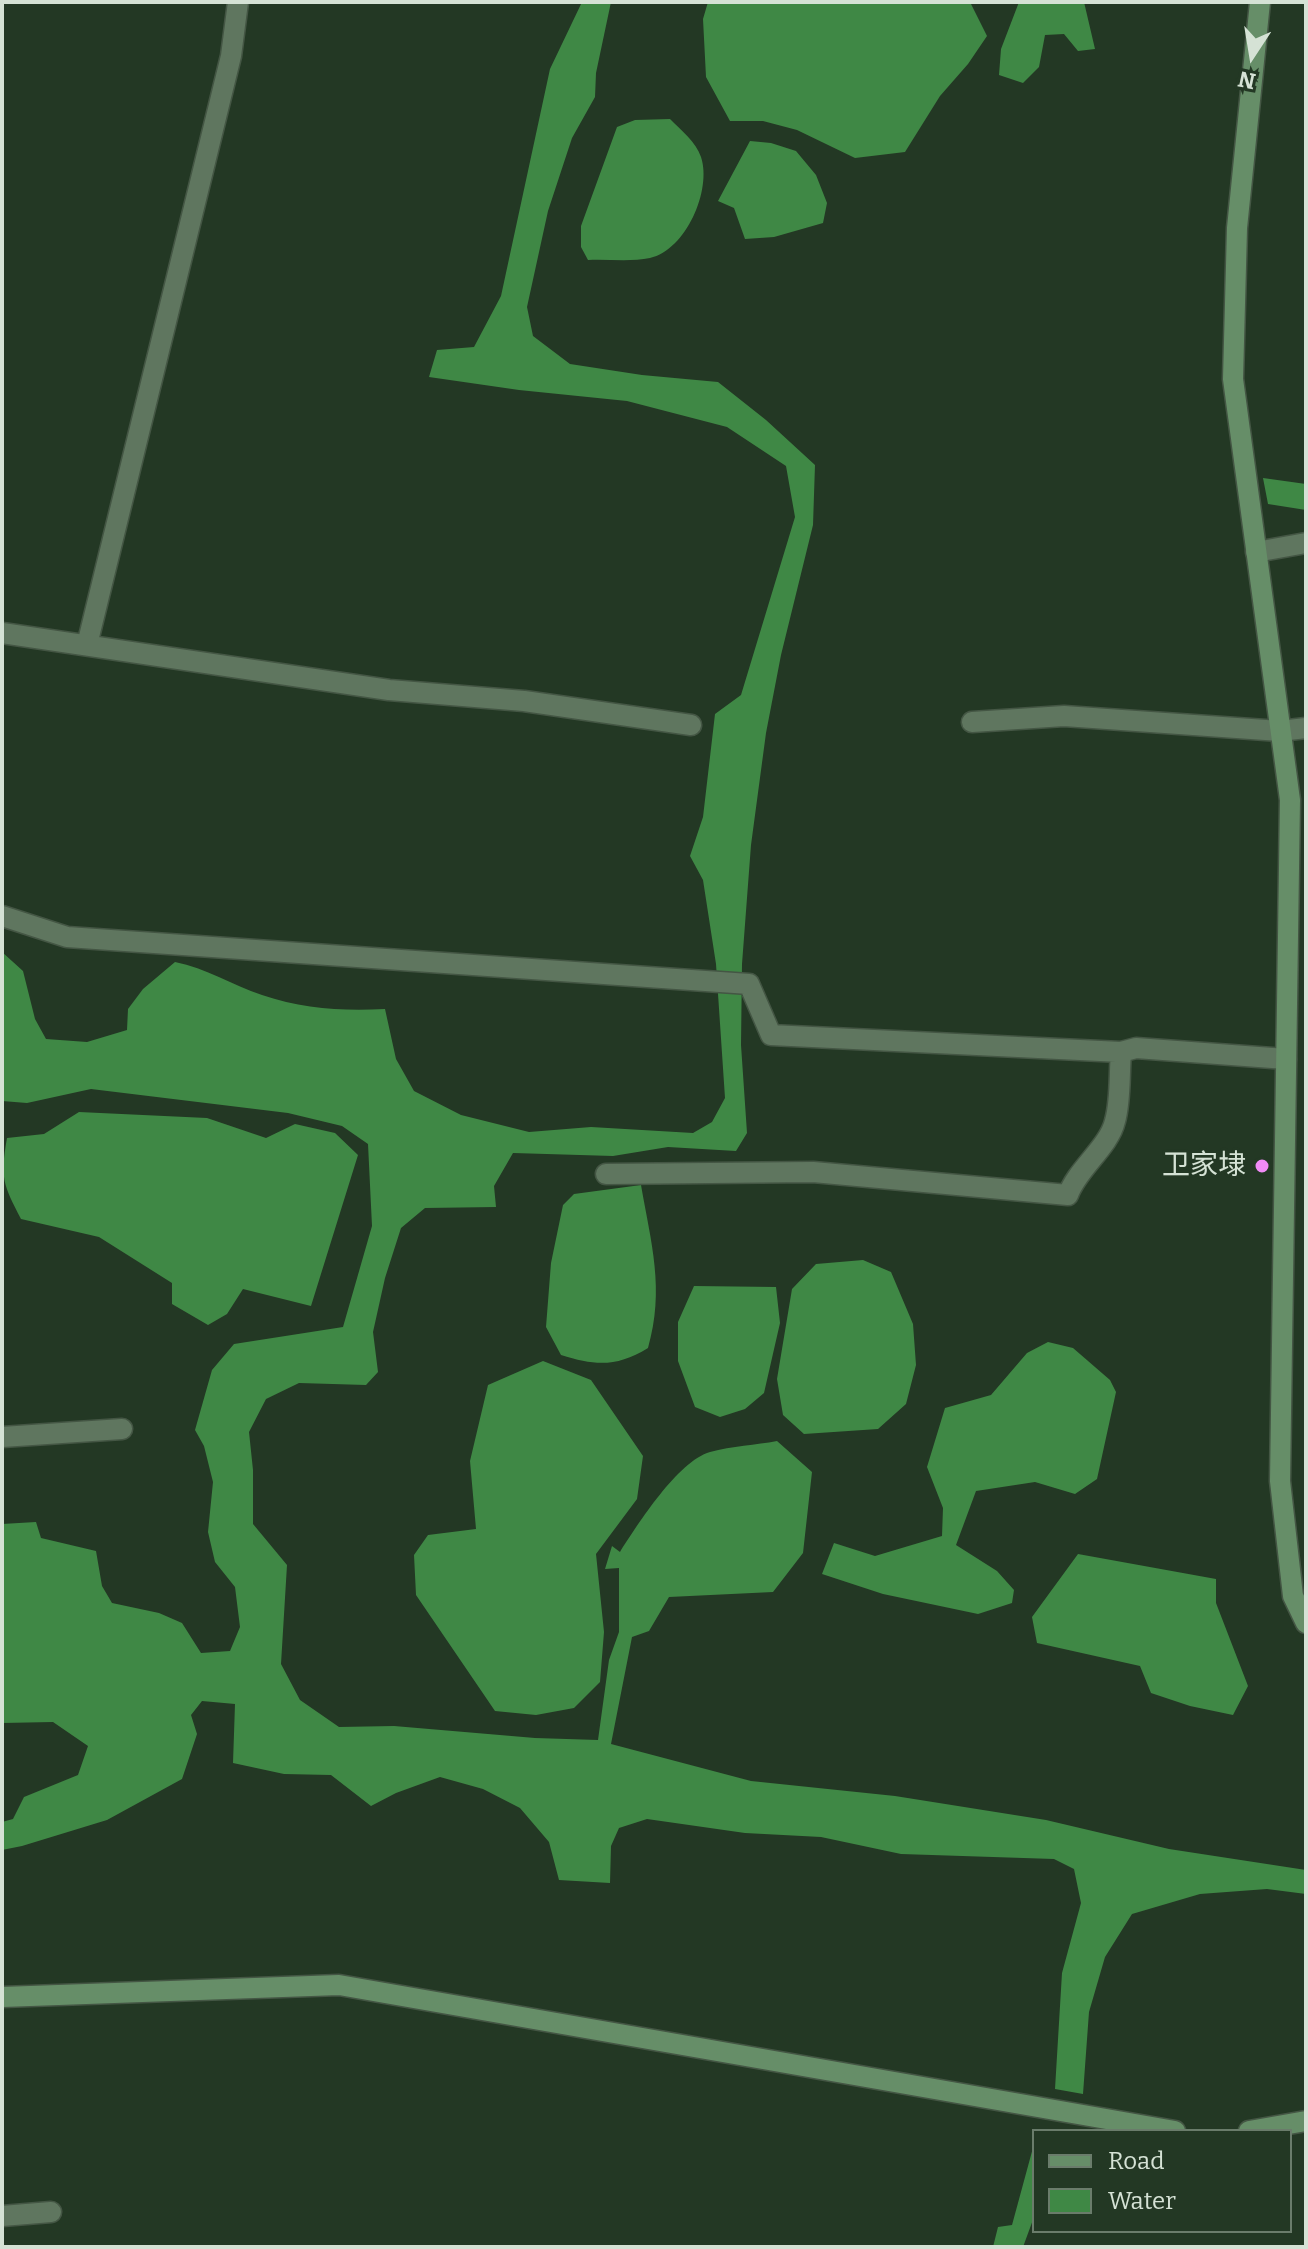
<!DOCTYPE html>
<html>
<head>
<meta charset="utf-8">
<style>
  body { margin:0 }
  #map { position:relative; width:1308px; height:2249px; overflow:hidden; background:#233824; font-family:Bitter,serif }
  canvas { display:block }
  .frame { position:absolute; inset:0; border:4px solid #d5e2d5; pointer-events:none }
  .legend { position:absolute; left:1032px; top:2129px; width:260px; height:104px; box-sizing:border-box; background:#233824; border:2px solid #6a7c6b; margin:0; padding:10px 14px; list-style:none; font-size:24px; color:#d5e2d5 }
  .legend li { display:flex; align-items:center; gap:16px; height:40px }
  .legend b { width:40px; border:2px solid #6a7c6b }
  .north { position:absolute; left:1212px; top:16px; width:80px; height:80px; -webkit-text-stroke:6px #233824; paint-order:stroke; rotate:192deg; font-size:22px; font-weight:700; line-height:32px; text-align:center; color:#d5e2d5 }
  .north::after { content:''; display:block; margin:auto; width:28px; height:36px; background:#d5e2d5; clip-path:polygon(50% 0,100% 100%,50% 72%,0 100%) }
</style>
</head>
<body>
<div id="map">
<canvas width="1308" height="2249"></canvas>
<div class="frame"></div>
<ul class="legend">
<li><b style="height:10px;background:#668e68"></b>Road</li>
<li><b style="height:22px;background:#3f8845"></b>Water</li>
</ul>
<div class="north">N</div>
</div>
<script>
const g = document.querySelector('canvas').getContext('2d');
g.lineJoin = 'round';
function fill(path, color) {
  g.fillStyle = color;
  g.fill(path, 'evenodd');
}
function stroke(path, color, width, dash) {
  g.strokeStyle = color;
  g.lineWidth = width;
  g.lineCap = dash ? 'butt' : 'round';
  g.setLineDash(dash || []);
  g.stroke(path);
}
function label(font, color, halo, rows, align = 'center') {
  g.font = font + ' Bitter,"Noto Sans SC",serif';
  g.lineWidth = 6;
  g.setLineDash([]);
  g.textBaseline = 'middle';
  g.strokeStyle = halo;
  g.fillStyle = color;
  for (const [text, x, y, turn = 0] of rows) {
    g.save();
    g.translate(x, y);
    g.rotate((+turn || 0) * Math.PI / 180);
    g.textAlign = isNaN(turn) ? turn : align;
    if (halo) g.strokeText(text, 0, 0);
    g.fillText(text, 0, 0);
    g.restore();
  }
}
const water = new Path2D(`
  M582 2H611L596 73 595 97 572 138 548 211 527 307 533 336 570 364 642 375 718 382 766 420 815 465 813 525 781 655 766 733 751 845 742 964 741 1045 747 1133 736 1151 668 1147 613 1156 513 1153 494 1186 496 1207 425 1208 401 1228 385 1278 373 1332 378 1372 366 1385 299 1383 266 1399 249 1432 253 1470V1524L287 1565 281 1664 300 1700 339 1727 394 1726 535 1738 598 1740 609 1660 619 1632V1568L605 1569 612 1546 620 1552C638 1524 678 1461 710 1452 732 1446 756 1445 777 1441L812 1472 803 1553 773 1592 669 1597 649 1631 632 1637 611 1744 751 1781 895 1796 1046 1820 1169 1849 1306 1870V1894L1267 1889 1200 1894 1132 1914 1105 1957 1089 2012 1083 2094 1055 2089 1062 1973 1081 1903 1074 1869 1054 1859 901 1854 821 1837 745 1833 647 1819 619 1828 611 1846 610 1883 559 1880 549 1842 520 1808 483 1789 440 1777 396 1793 371 1806 331 1775 284 1774 233 1763 235 1704 202 1701 191 1715 197 1734 182 1779 107 1820 22 1846 2 1850V1822L13 1819 24 1797 78 1775 88 1746 53 1722 2 1723V1524L36 1522 41 1538 96 1551 102 1586 112 1603 159 1613 182 1623 201 1653 230 1651 240 1627 235 1587 215 1562 208 1532 213 1482 204 1446 195 1430 212 1370 234 1344 343 1327 372 1226 368 1144 342 1126 288 1113 91 1089 27 1103 2 1101V952L23 971 35 1019 46 1039 87 1042 127 1030 128 1009 143 989 175 962C206 968 232 985 262 995 303 1009 342 1011 385 1009L396 1059 414 1091 461 1115 529 1132 591 1127 693 1133 712 1122 725 1098 716 964 703 880 690 856 703 817 715 714 741 695 795 517 786 466 727 427 627 401 519 390 429 377 437 350 474 347 501 296 550 69Z
  M708 2H970L987 36 968 64 940 96 905 152 855 158 797 130 763 121H730L706 77 703 19Z
  M1019 2H1084L1095 49 1078 51 1064 34 1045 35 1039 67 1023 83 999 75 1001 49Z
  M670 119C681 130 696 142 701 157 712 190 686 250 650 258 631 262 608 259 588 260L581 247V226L617 127 635 120Z
  M750 141 771 143 796 151 816 175 827 203 823 223 774 237 745 239 734 208 718 201Z
  M1263 478 1306 484V510L1268 504Z
  M79 1112 207 1118 266 1138 295 1124 335 1133 358 1155 311 1306 243 1289 227 1314 208 1325 172 1304V1283L99 1237 21 1219C3 1184 0 1178 7 1138L44 1134Z
  M641 1185C651 1243 665 1289 648 1348 617 1367 596 1366 561 1355L546 1327 551 1263 563 1205 574 1194Z
  M863 1260 891 1272 913 1324 916 1365 906 1404 878 1429 804 1434 783 1415 777 1379 792 1289 816 1264Z
  M694 1286 776 1287 780 1323 764 1393 745 1409 720 1417 695 1407 678 1361V1322Z
  M1048 1342 1073 1348 1110 1380 1116 1392 1097 1479 1075 1494 1035 1482 976 1491 956 1545 997 1571 1014 1590 1012 1603 978 1614 883 1594 822 1574 834 1543 875 1556 942 1536 943 1508 927 1467 945 1408 991 1395 1027 1353Z
  M543 1361 591 1380 643 1456 637 1499 596 1554 604 1632 600 1682 574 1708 536 1715 495 1711 416 1595 414 1555 428 1535 476 1529 470 1461 488 1385Z
  M1078 1554 1216 1579V1603L1248 1686 1233 1715 1190 1706 1151 1693 1140 1666 1037 1643 1032 1617Z
  M1034 2144V2217L1023 2247H993L998 2227 1012 2225Z`);
const street = new Path2D(`
  M1256 552 1306 543
  M2 633 389 690 524 701 691 725
  M87 645 231 56 238 2
  M972 722 1064 716 1280 731 1306 728
  M2 916 67 937 749 984 771 1035 1121 1052 1136 1048 1286 1059
  M606 1174 813 1172 1068 1195C1077 1169 1109 1147 1115 1121 1121 1100 1119 1074 1121 1052
  M2 1437 122 1429
  M2 2216 51 2212`);
const secondary = new Path2D(`
  M1260 2 1237 228 1233 379 1290 800 1280 1481 1293 1596 1306 1623
  M2 1997 339 1985 1175 2131
  M1249 2131 1306 2121`);
const markers = [
  [1262,1166,8,"#f08bf6"]
];
const poiNames = [
  ["卫家埭",1246,1166]
];
fill(water, '#3f8845');
stroke(street, '#445644', 23);
stroke(secondary, '#445644', 23);
stroke(street, '#5f765f', 20);
stroke(secondary, '#668e68', 20);
for (const [x, y, r, color] of markers) {
  const dot = new Path2D();
  dot.arc(x, y, r, 0, 2 * Math.PI);
  g.fillStyle = color;
  g.fill(dot);
  stroke(dot, '#233824', 3);
}
label('28px', '#d5e2d5', '#233824', poiNames, 'right');
</script>
</body>
</html>
